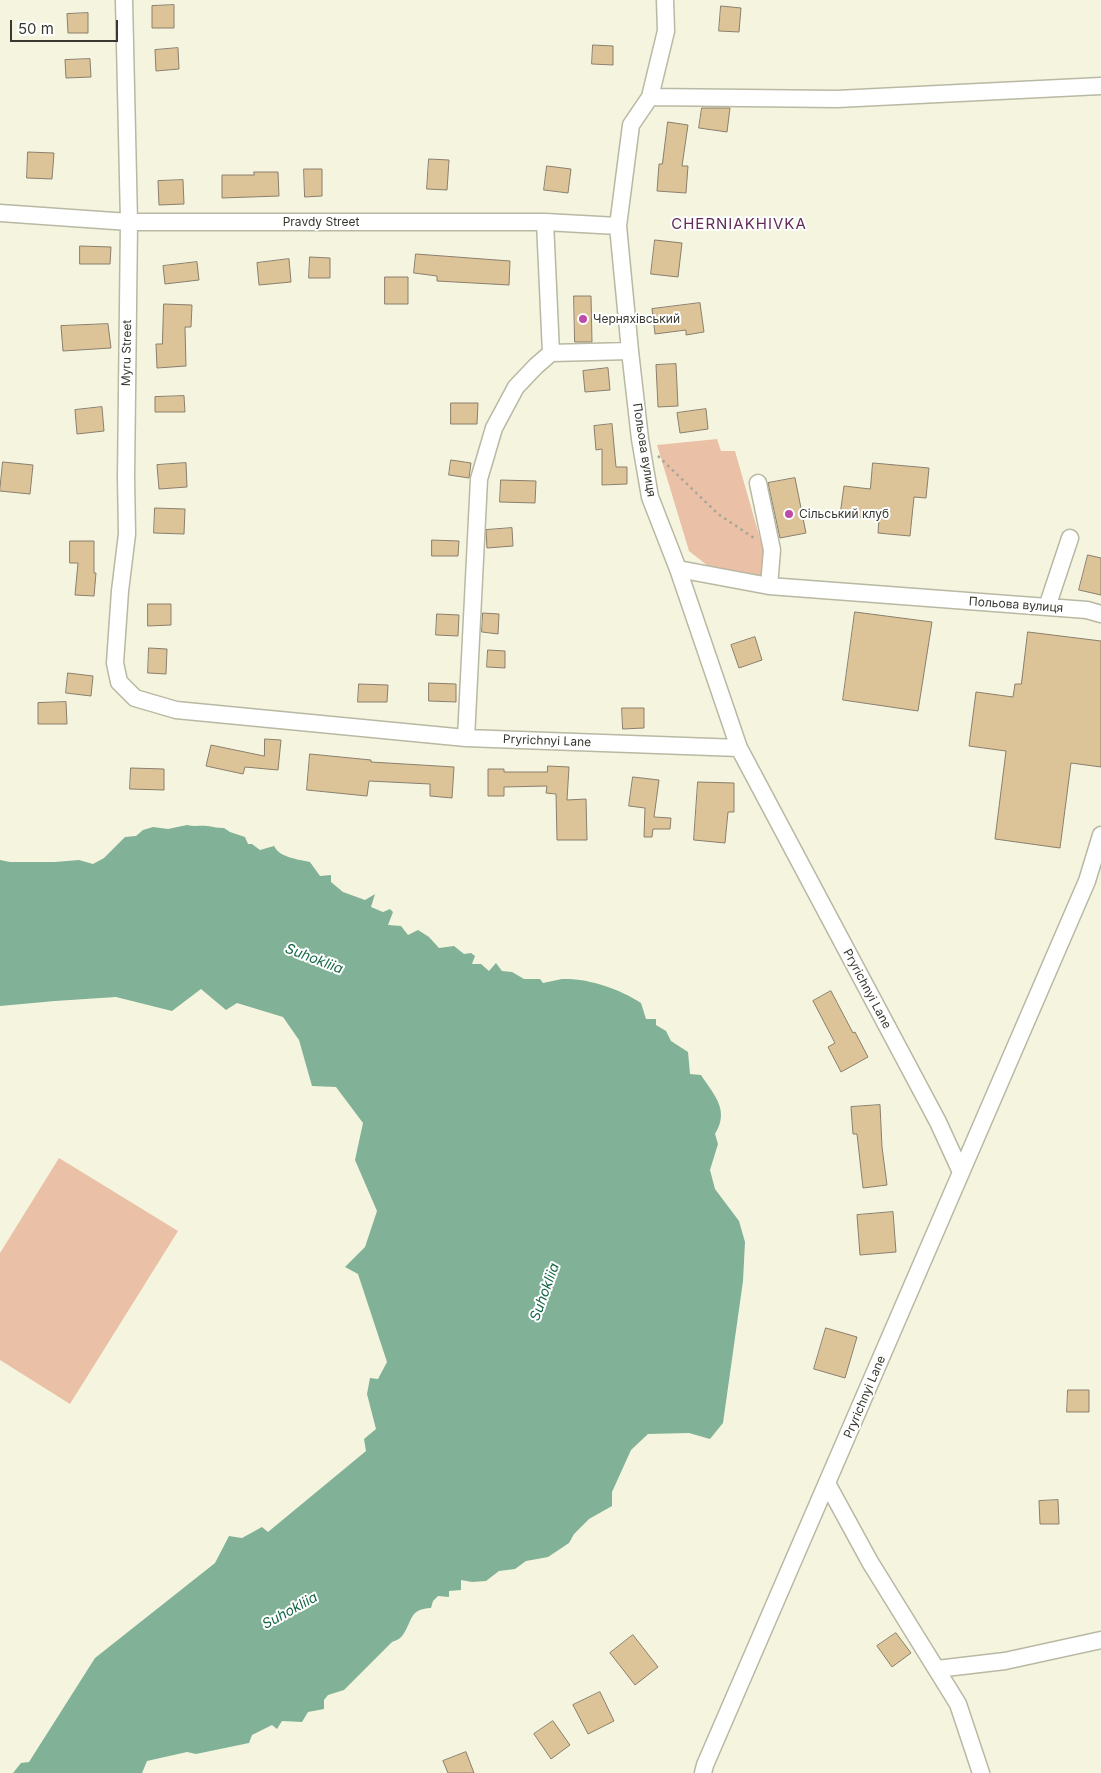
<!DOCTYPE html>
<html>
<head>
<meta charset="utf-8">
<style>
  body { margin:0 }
  #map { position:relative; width:1101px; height:1773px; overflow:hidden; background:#f5f5df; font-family:Inter,sans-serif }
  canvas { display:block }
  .scale { position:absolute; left:10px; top:20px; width:108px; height:22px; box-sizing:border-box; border:2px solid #383830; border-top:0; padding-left:6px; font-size:15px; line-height:18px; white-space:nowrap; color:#383830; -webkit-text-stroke:4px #fff; paint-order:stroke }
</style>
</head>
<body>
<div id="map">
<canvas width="1101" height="1773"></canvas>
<div class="scale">50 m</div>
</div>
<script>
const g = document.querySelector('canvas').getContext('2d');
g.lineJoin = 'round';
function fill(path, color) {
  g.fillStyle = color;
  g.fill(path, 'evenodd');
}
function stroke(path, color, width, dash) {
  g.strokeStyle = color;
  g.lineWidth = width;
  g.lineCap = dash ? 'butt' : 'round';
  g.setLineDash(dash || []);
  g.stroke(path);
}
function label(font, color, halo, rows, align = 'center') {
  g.font = font + ' Inter,sans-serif';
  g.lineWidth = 4;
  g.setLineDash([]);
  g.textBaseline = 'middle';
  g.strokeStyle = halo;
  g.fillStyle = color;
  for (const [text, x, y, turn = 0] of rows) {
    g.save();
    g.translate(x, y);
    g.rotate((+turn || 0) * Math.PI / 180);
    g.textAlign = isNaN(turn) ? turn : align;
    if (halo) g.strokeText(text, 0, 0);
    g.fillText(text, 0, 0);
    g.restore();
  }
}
const green = new Path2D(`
  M717 439 721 451H735L767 563 761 576 744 577 708 566 689 551 657 445Z
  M59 1158 178 1231 70 1404 0 1360V1253Z`);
const water = new Path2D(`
  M187 825C194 827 201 825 207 826 214 827 218 828 224 828L230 832 245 837 248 844H252L260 850 274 846C280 858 298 859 310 862L320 876 331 875V882L343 892 365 900 375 894 371 907 383 912 390 909 393 912 388 925 401 926 408 935 418 930 429 937 439 948 454 946 464 954 471 953 475 956 472 964H481L489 971 496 963 502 971 512 972 524 979H540L543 983C549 982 556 980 562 979 588 978 620 989 641 1003L646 1019H656V1025L666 1031 671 1041 688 1052 690 1074 701 1075C714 1095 730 1110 715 1134L718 1144 710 1170 715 1189 739 1221 745 1242 743 1281 723 1423 710 1439 689 1433 648 1434 631 1450 612 1492V1506L589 1519 574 1534 569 1543 548 1557 526 1561 515 1569 499 1571 486 1581 472 1582 461 1580V1590L449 1591V1597L438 1596 433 1601 431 1608C408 1609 413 1622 402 1636 400 1639 395 1641 392 1642L344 1690 328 1695 324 1700V1709L308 1712 302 1722 282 1721 277 1729 272 1725 252 1735 249 1743 196 1754 187 1752 147 1761 142 1773H13L21 1763 29 1762 95 1658 215 1563 229 1536 242 1538 262 1527 268 1532 366 1451 364 1439 376 1429 367 1394 370 1378 378 1379 387 1362 358 1274 345 1267 365 1247 377 1211 355 1160 363 1123 336 1087 312 1086 299 1040 283 1017 237 1003 226 1010 201 989 172 1011 116 997 55 1001 0 1006V860L10 862H55L79 860 93 864 104 858 125 837 136 836 143 830 153 827 168 829Z`);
const building = new Path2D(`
  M174 5V28H152V6Z
  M721 6 741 8 739 32 719 31Z
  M88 13V33H68L67 14Z
  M593 45 613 46V65L592 64Z
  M178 48 179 69 156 71 155 50Z
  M90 59 91 77 66 78 65 60Z
  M702 108H730L727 132 699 128Z
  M668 122 688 125 682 166H688L686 193 657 191 659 164H662Z
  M28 152 54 153 52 179 27 178Z
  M429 159 449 160 447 190 427 189Z
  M547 166 571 169 568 193 544 190Z
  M304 169H322V196L305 197Z
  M254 172H278L279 196 222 198V175H254Z
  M183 180 184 204 159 205 158 181Z
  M655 240 682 243 678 277 651 274Z
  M80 246 111 247 110 264H80Z
  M416 254 510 261 509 285 437 281V276L414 273Z
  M310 257 330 258V278H309Z
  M289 259 291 282 259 285 257 263Z
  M197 262 199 280 165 284 163 266Z
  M385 277H408V304H385Z
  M574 296H591L592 342H575Z
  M700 303 704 332 686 335V330L655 334 652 309Z
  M164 304 192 305 191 327H185L186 366 157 368 156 344H162Z
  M108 324 111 348 63 351 61 326Z
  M676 364 678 406 658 407 656 365Z
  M608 368 610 390 585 392 583 371Z
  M184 396 185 412H155V397Z
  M451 403H478L477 424H451Z
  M102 407 104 431 77 434 75 410Z
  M706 409 708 429 680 433 677 413Z
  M612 424 616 467H627V484L602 485V449L596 450 594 426Z
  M451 460 471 463 469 478 449 475Z
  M3 462 33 465 30 494 0 491Z
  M186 463 187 487 159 489 157 465Z
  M873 463 929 468 926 498 914 497 910 536 878 533 879 519 840 515 844 486 870 489Z
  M795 478 806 533 780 538 768 483Z
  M501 480 536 481 535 503 500 502Z
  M155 508 185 509 184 534 154 533Z
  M512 528 513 546 487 548 486 530Z
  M432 540 459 541 458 556H432Z
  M70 541H94V573H96L94 596 75 595 78 563H70Z
  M1088 555 1101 558V595L1079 590Z
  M148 604H171V625L148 626Z
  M855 612 932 622 918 711 843 700Z
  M483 613 499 614 498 634 482 632Z
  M437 614 459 615 458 636 436 635Z
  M1028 632 1101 641V767L1071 763 1060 848 995 839 1006 751 969 746 976 692 1013 697 1015 684H1021Z
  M755 637 762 660 739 668 731 645Z
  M149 648 167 649 166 674 148 673Z
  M488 650 505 651V668L487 667Z
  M68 673 93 676 91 696 66 693Z
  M429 683 456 684V702L429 701Z
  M359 684 388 685 387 702H358Z
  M66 702 67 724H38V703Z
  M622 708H644V728L623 729Z
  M265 739 281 740 278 770 245 767 243 774 206 766 211 745 264 756Z
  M310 754 371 760V762L454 767 452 798 430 796V784L369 781 367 796 307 790Z
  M548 766 569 767 567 800 586 799 587 840H557L556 794 546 793 547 786 504 787V796H488V769H504V772H547Z
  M131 768 164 769V790L130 789Z
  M633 777 659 780 654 817 671 818 670 829H653L652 837H644L645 808 629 806Z
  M698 782 734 783V812H728L725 843 694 840Z
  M831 991 853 1033 855 1032 868 1057 841 1072 828 1047 835 1043 813 1001Z
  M880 1105 882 1147 887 1185 863 1188 857 1134H853L851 1107Z
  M893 1212 896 1252 860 1255 857 1215Z
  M826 1328 857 1337 845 1378 814 1369Z
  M1068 1390H1089V1412H1067Z
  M1058 1500 1059 1524H1040L1039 1501Z
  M896 1633 911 1653 892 1667 877 1646Z
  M633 1635 658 1667 635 1685 610 1653Z
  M600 1692 614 1721 588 1734 573 1705Z
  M553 1721 570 1745 551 1759 534 1734Z
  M466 1752 474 1773H448L443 1761Z`);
const path = new Path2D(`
  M658 456 718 514 754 538`);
const minor = new Path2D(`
  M124 0 129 222 126 477 127 534 120 591 115 663 119 682 135 698 176 710 466 738
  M665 0 666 31 650 97 631 125 618 226 630 351 640 439 650 497 678 569 769 586 1087 610 1101 614
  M650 97 837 99 1101 86
  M0 213 129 222H545L618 226
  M545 222 551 353
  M551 353 536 366 516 387 494 428 479 479 466 738 739 748 938 1122 960 1170
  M551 353 630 351
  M758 483 772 550 769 586
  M678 569 739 748
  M1047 607 1070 538
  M828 1485 870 1562 958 1704 981 1773
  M937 1669 1005 1661 1101 1640
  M703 1773 705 1765C834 1471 958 1175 1087 881L1101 835`);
const markers = [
  [583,319,5,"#bd4ca8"],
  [789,514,5,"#bd4ca8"]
];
const streetNames = [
  ["Pravdy Street",321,222],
  ["Myru Street",127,353,-89],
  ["Польова вулиця",644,450,81],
  ["Польова вулиця",1016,605,4],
  ["Pryrichnyi Lane",547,741,2],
  ["Pryrichnyi Lane",867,989,62],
  ["Pryrichnyi Lane",865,1397,-67]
];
const poiNames = [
  ["Черняхівський",593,319],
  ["Сільський клуб",799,514]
];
const waterNames = [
  ["Suhokliia",314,959,21],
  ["Suhokliia",545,1292,-70],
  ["Suhokliia",290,1611,-29]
];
const quarterNames = [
  ["CHERNIAKHIVKA",739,224]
];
fill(green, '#eac1a6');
fill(water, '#81b197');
fill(building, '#dcc398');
stroke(building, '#8a7f6d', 1);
stroke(minor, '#b8b8a3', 19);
stroke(path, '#a6a696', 2.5, [2.5, 4]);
stroke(minor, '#fff', 16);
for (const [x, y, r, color] of markers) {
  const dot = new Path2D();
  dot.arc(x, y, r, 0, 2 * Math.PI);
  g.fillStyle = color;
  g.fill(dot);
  stroke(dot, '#fff', 2);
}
label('12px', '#383830', '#fff', streetNames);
label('12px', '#383830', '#fff', poiNames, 'left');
label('italic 14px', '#166745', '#fff', waterNames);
g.letterSpacing = '1px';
label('15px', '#632c58', '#fff', quarterNames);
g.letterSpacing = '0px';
</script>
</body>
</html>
